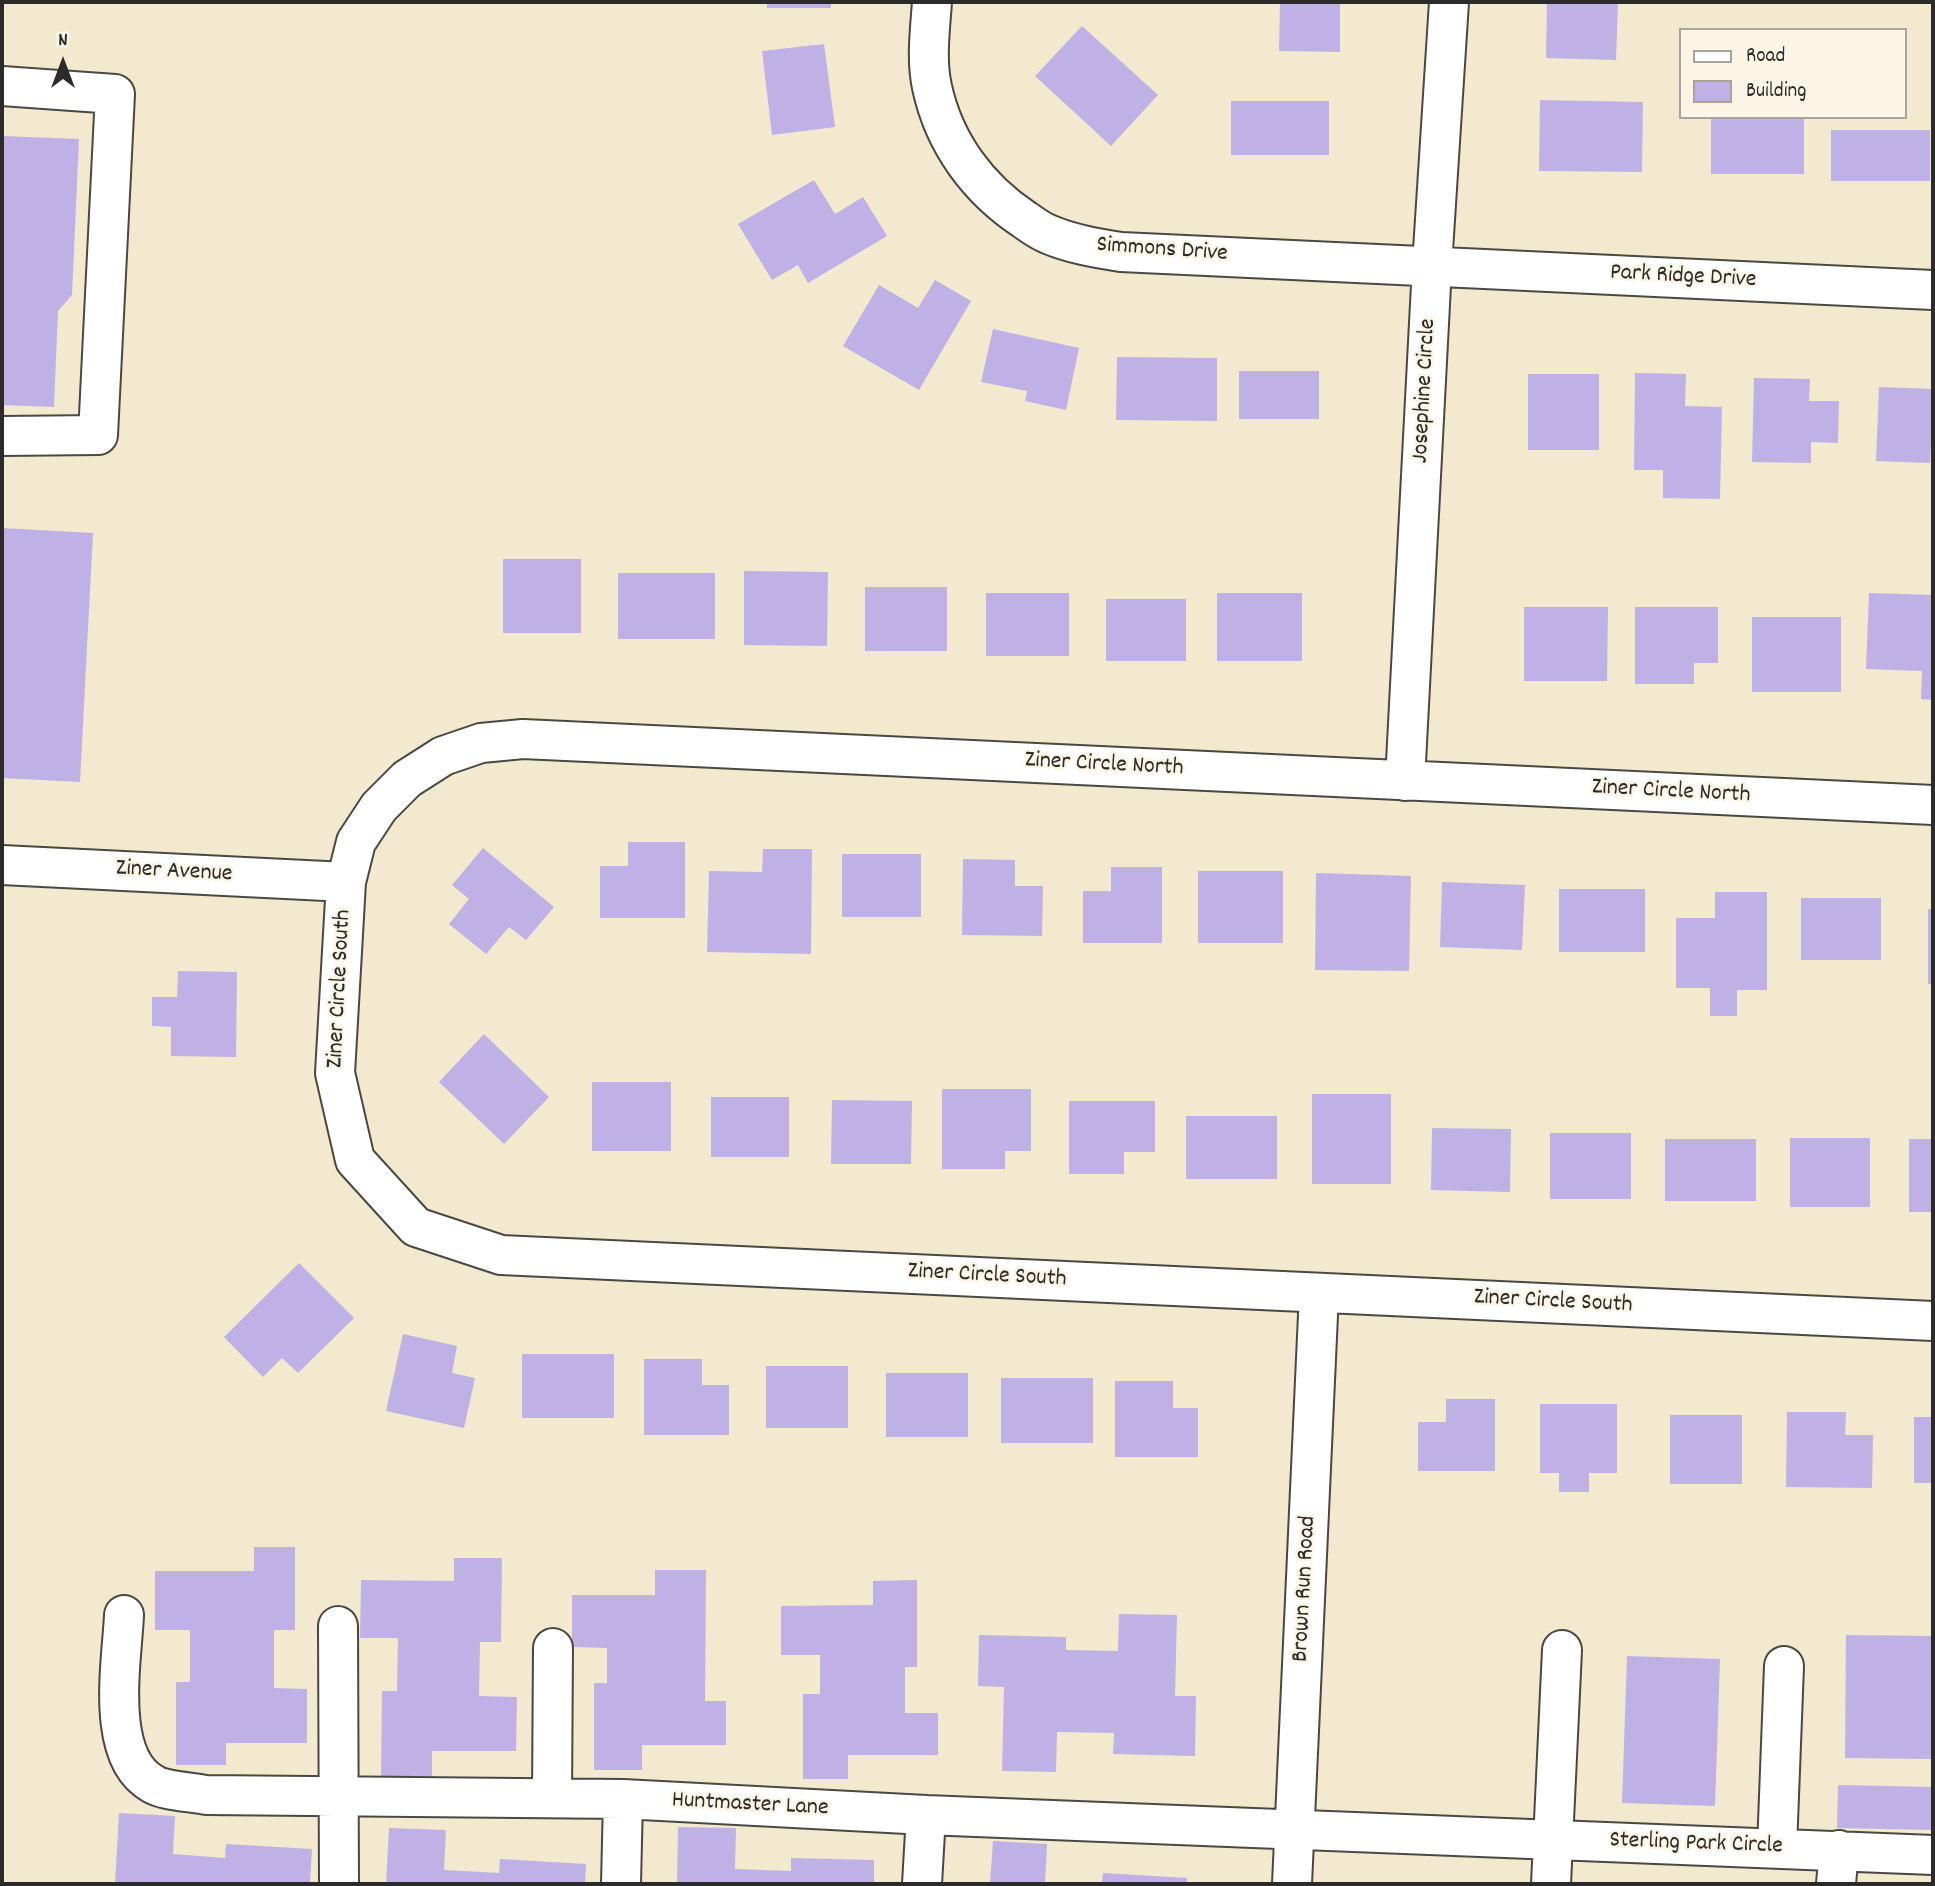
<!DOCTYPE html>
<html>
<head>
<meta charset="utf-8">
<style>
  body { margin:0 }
  #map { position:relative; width:1935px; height:1886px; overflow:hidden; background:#f2e9ce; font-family:Dekko,sans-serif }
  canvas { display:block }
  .frame { position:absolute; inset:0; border:4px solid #2b2b2b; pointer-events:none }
  .legend { position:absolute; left:1679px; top:28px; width:228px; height:91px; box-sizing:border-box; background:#fcf5e5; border:2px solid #a8a49b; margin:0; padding:9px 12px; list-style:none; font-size:21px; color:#2b2b2b }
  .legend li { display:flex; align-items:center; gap:14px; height:35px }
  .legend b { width:35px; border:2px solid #a8a49b }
  .north { position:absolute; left:28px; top:28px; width:70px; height:70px; -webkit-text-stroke:5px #fcf5e5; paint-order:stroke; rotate:0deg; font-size:19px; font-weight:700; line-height:28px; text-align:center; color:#2b2b2b }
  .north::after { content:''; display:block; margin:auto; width:24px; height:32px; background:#2b2b2b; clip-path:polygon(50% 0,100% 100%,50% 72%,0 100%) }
</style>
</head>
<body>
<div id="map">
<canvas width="1935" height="1886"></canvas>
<div class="frame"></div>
<ul class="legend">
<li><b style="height:9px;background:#fff"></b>Road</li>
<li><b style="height:19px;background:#bfb1e6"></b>Building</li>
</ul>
<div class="north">N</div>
</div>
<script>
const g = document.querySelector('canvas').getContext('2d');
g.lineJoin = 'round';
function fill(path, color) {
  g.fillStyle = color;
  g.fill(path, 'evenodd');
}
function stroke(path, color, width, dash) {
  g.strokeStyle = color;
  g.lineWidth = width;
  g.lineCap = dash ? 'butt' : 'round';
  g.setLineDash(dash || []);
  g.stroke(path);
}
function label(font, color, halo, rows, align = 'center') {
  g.font = font + ' Dekko,sans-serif';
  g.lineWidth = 5;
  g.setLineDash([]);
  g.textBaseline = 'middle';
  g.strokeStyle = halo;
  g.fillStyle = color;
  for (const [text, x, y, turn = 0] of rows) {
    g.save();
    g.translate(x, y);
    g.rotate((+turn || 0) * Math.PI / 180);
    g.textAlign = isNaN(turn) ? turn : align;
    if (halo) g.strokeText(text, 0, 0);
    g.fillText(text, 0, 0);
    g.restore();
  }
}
const building = new Path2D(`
  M767 2H831V8H767Z
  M1280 2H1340V52L1279 51Z
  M1547 2H1618L1616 60 1546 58Z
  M1082 26 1158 95 1111 146 1035 76Z
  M824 44 835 127 772 135 762 51Z
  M1540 100 1643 102 1642 172 1539 171Z
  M1231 101H1329V155H1231Z
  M1711 117H1804V174H1711Z
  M1831 130H1930V181H1831Z
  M2 136 79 139 72 295 58 311 54 407 2 405Z
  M814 180 835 214 863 197 887 236 808 283 798 265 772 280 738 224Z
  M935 280 971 301 919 390 843 346 879 285 918 308Z
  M993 329 1079 348 1066 410 1025 401 1027 391 981 382Z
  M1117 357 1217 358V421L1116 420Z
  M1239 371H1319V419H1239Z
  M1635 373 1686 374 1685 406 1722 407 1720 499 1663 498V470H1634Z
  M1528 374H1599V450H1528Z
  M1754 378 1810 379 1809 401H1839L1838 443 1811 442V463L1752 462Z
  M1879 387 1933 389V443H1931L1930 463 1876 461Z
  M2 528 93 533 80 782 2 778Z
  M503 559H581V633H503Z
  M744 571 828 572 827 646 744 645Z
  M618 573H715V639H618Z
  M865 587H947V651H865Z
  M986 593H1069V656H986Z
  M1217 593H1302V661H1217Z
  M1869 593 1933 595V700L1921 699 1922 671 1866 669Z
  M1106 599H1186V661H1106Z
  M1524 607H1608L1607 681H1524Z
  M1635 607H1718V663H1694V684H1635Z
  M1752 617H1841V692H1752Z
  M628 842H685V918H600V866H628Z
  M483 848 554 907 526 940 509 927 486 954 449 924 469 899 452 885Z
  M763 849H812L811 954 707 952 709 871 762 872Z
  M842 854H921V917H842Z
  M963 859 1015 860V886H1043L1042 936 962 935Z
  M1111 867H1162V943H1083V891H1111Z
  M1198 871H1283V943H1198Z
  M1316 873 1411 876 1409 971 1315 970Z
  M1442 882 1525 885 1522 950 1440 947Z
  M1559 889H1645V952H1559Z
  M1715 892H1767V990H1737V1016H1710V988H1676V918H1715Z
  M1801 898H1881V960H1801Z
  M1928 909H1933V984H1928Z
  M178 971 237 972 236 1057 171 1056V1027L152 1026V997H177Z
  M484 1034 549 1097 504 1144 439 1082Z
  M592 1082H671V1151H592Z
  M942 1089H1031V1151H1005V1169H942Z
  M1312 1094H1391V1184H1312Z
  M711 1097H789V1157H711Z
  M832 1100 912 1101 911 1164H831Z
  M1069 1101H1155V1152H1124V1174H1069Z
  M1186 1116H1277V1179H1186Z
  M1432 1128 1511 1129 1510 1192 1431 1190Z
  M1550 1133H1631V1199H1550Z
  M1790 1138H1870V1207H1790Z
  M1665 1139H1756V1201H1665Z
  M1909 1139H1933V1212H1909Z
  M299 1263 354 1318 298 1373 282 1358 263 1377 224 1337Z
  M403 1334 457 1346 452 1373 475 1378 464 1428 386 1411Z
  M522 1354H614V1418H522Z
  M644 1359H702V1385H729V1435H644Z
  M766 1366H848V1428H766Z
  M886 1373H968V1437H886Z
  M1001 1378H1093V1443H1001Z
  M1115 1381H1173V1408H1198V1457H1115Z
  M1446 1399H1495V1471H1418V1422H1446Z
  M1540 1404H1617V1473H1589V1492H1559V1473H1540Z
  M1787 1412H1846L1845 1435H1873L1872 1488 1786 1487Z
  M1670 1415H1742V1484H1670Z
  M1914 1417H1933V1483H1914Z
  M254 1547H295V1630H274V1688L307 1689V1743H226V1765H176V1682H190V1630H155V1571H254Z
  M454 1558H502L501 1642H480L479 1696 517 1697 516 1751H432V1776H381L382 1691H397L398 1638H360L361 1580 454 1581Z
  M655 1570H706L705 1701H726V1745H642V1770H594V1683H607V1648L572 1647V1595H655Z
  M917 1580V1667H905V1713H938V1755H848V1779H803V1694H820V1655H781V1606L873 1605V1581Z
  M1119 1614 1177 1615 1175 1696H1196L1195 1756 1113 1754 1114 1733 1057 1732 1056 1772 1002 1771 1004 1687 978 1686 979 1635 1066 1637V1650L1118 1651Z
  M1846 1635 1933 1636V1759L1845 1758Z
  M1627 1656 1720 1659 1715 1806 1622 1803Z
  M1838 1785 1933 1787V1830L1837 1828Z
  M119 1813 175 1816 173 1854 225 1858 226 1844 312 1849 310 1884H115Z
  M678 1827 736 1828 735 1869 791 1871V1858L874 1860V1884H677Z
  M389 1828 446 1830 444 1870 499 1873 500 1859 586 1864 585 1884H386Z
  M993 1841 1047 1844 1045 1884H990Z
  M1103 1873 1187 1878V1884H1102Z`);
const minor = new Path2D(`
  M932 2C930 30 926 60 932 87 944 143 978 189 1025 220 1032 225 1040 231 1048 234 1071 244 1096 248 1121 252L1933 290
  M2 86 115 94 98 435 2 436
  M1405 781 1432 266 1449 2
  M1933 805 523 739 481 743 443 756 407 779 379 807 356 842 346 882 335 1073 355 1160 416 1227 501 1255 1933 1321
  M2 865 346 882
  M124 1615C122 1661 104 1757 153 1784 164 1791 192 1792 206 1795L623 1799 926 1815 1933 1855
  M338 1626 339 1884
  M552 1798 553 1648
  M1777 1848 1784 1666
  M621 1884 623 1799
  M922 1884 926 1815
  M1292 1884 1319 1293
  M1551 1884 1562 1650
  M1836 1884 1839 1850`);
const streetNames = [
  ["Simmons Drive",1162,251,4],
  ["Park Ridge Drive",1683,278,3],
  ["Josephine Circle",1426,391,-87],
  ["Ziner Circle North",1104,766,3],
  ["Ziner Circle North",1671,793,3],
  ["Ziner Avenue",174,873,3],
  ["Ziner Circle South",341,989,-87],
  ["Ziner Circle South",987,1277,3],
  ["Ziner Circle South",1553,1303,3],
  ["Brown Run Road",1306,1589,-87],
  ["Huntmaster Lane",750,1806,3],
  ["Sterling Park Circle",1696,1845,2]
];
fill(building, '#bfb1e6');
stroke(minor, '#494843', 42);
stroke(minor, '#fff', 38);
label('24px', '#2b2b2b', '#fcf5e5', streetNames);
</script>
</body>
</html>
